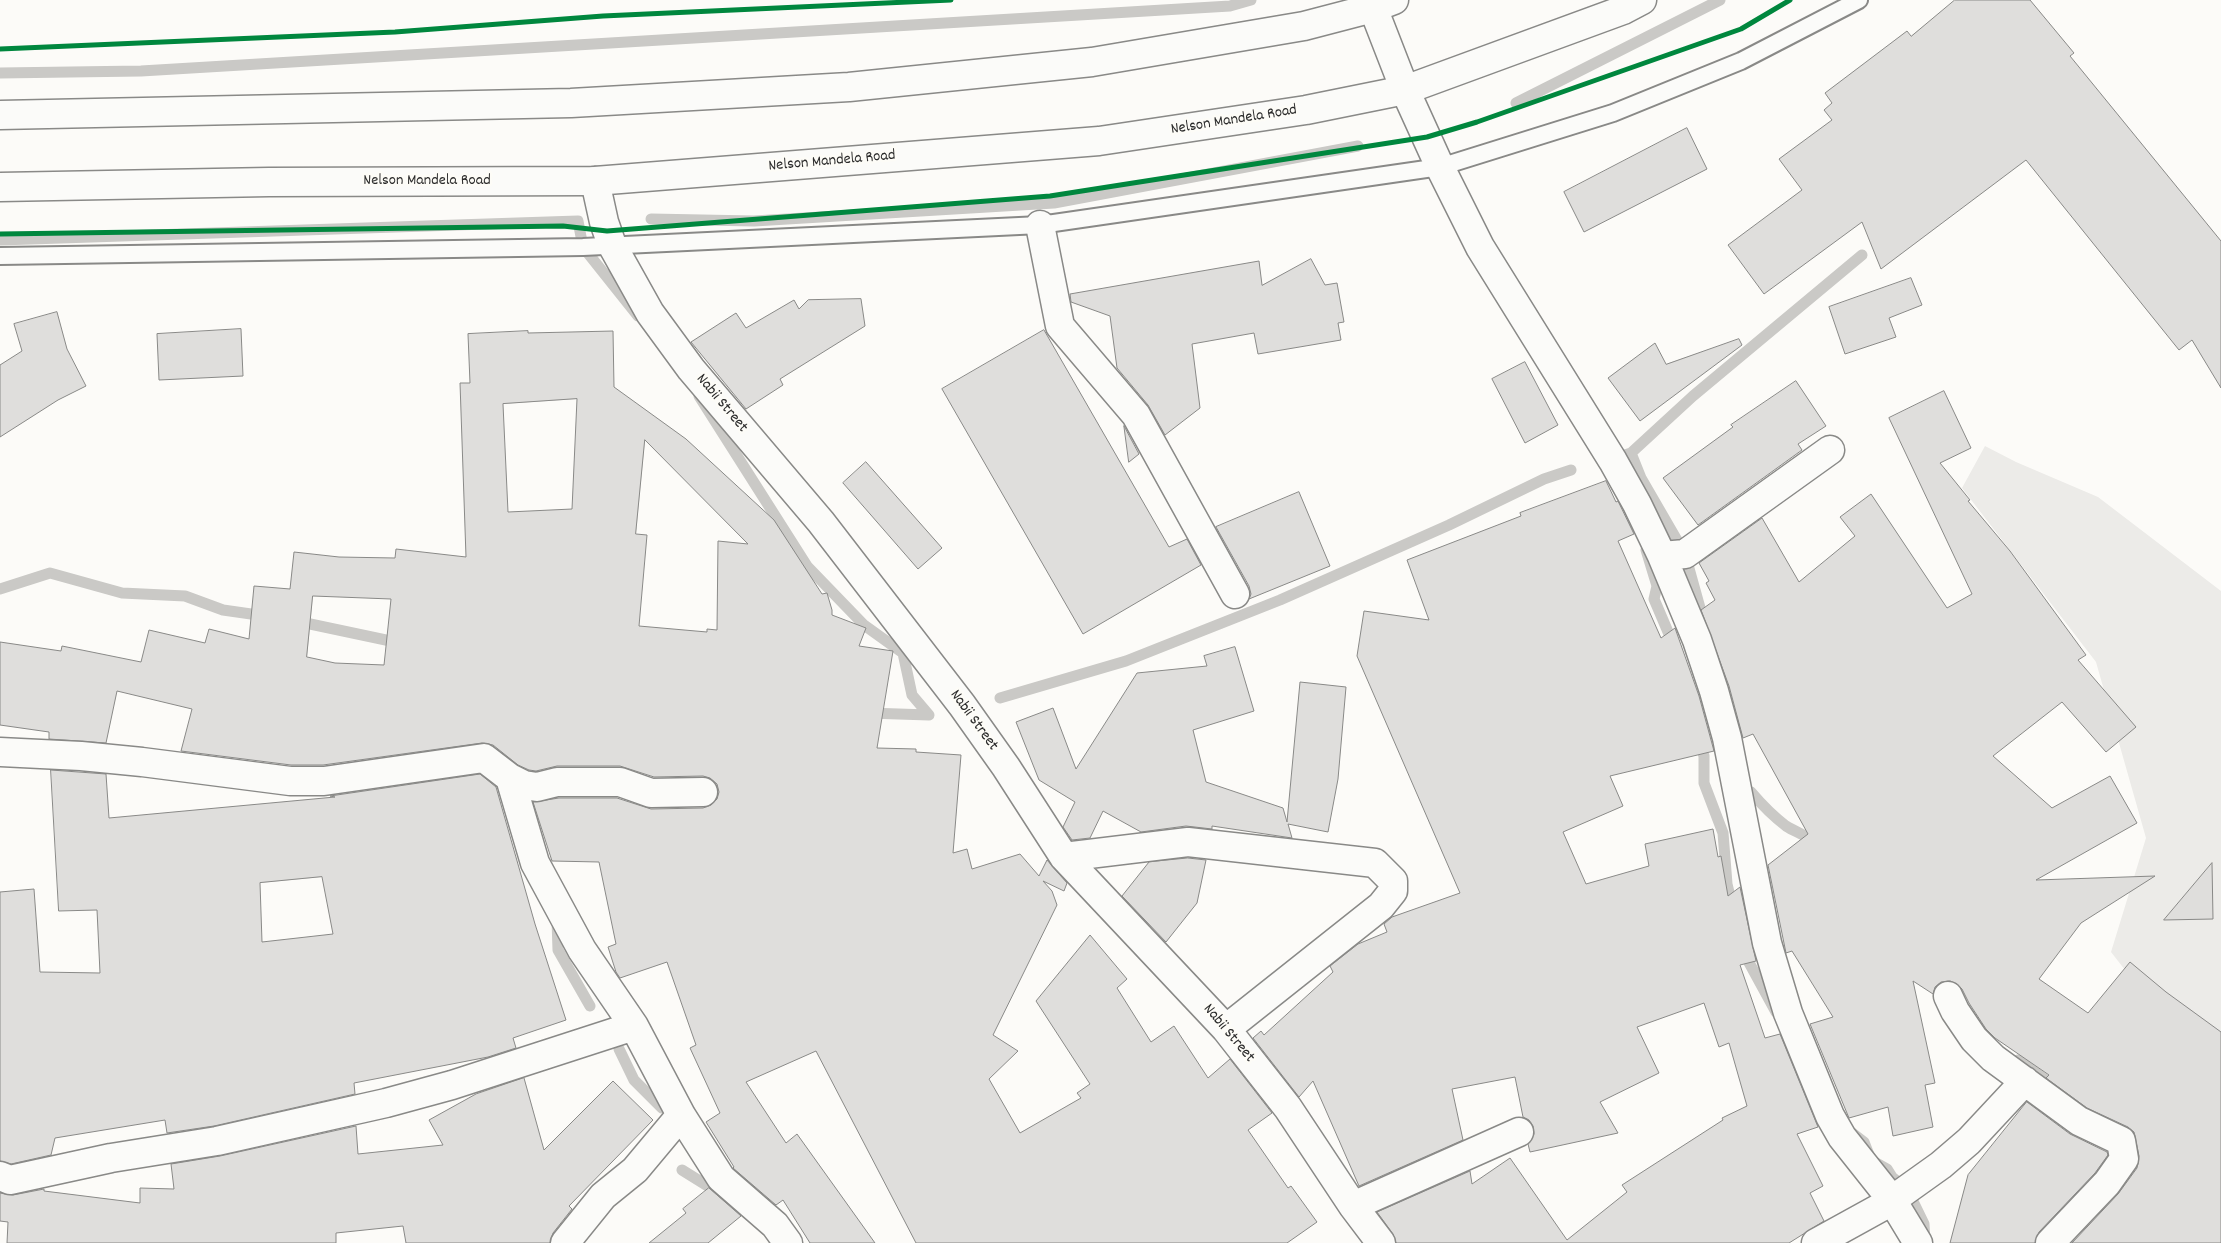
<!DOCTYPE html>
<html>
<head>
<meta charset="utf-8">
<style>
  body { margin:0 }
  canvas { display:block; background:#fcfbf8 }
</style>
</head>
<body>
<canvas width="2221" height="1243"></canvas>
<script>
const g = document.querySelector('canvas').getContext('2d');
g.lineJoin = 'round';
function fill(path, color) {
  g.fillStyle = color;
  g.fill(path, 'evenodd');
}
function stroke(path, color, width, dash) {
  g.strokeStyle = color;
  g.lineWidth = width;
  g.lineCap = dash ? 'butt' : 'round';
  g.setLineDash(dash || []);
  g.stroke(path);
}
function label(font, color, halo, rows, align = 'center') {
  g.font = font + ' Dekko,sans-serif';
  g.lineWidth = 5;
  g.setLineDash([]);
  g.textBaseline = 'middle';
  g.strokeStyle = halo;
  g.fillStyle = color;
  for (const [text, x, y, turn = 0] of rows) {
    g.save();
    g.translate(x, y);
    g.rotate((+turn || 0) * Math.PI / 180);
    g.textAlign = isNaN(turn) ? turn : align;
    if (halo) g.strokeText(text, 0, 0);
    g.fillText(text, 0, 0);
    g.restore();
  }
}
const green = new Path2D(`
  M1985 446 2016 462 2098 497 2221 591V1044L2186 1048 2111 952 2146 838 2096 662 1962 488Z`);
const stream = new Path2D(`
  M0 73 141 71 1230 6 1251 0
  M1516 103 1720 0
  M651 219 754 221 1054 203 1358 146
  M0 240 578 221 583 247 638 316
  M699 396 807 566 864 625 903 653 912 695 929 715
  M1631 453 1641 478 1685 554 1707 633
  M1625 455 1631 453 1693 396 1862 255
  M1646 550 1657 586 1654 599 1674 646
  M0 589 50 573 122 593 185 596 223 610 265 616
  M296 621 400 643
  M1000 698 1126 661 1280 600 1449 525 1544 479 1571 470
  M868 713 929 715
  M1699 740 1704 756V783L1723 833 1727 884 1733 909
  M1751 792C1762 805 1773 816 1786 826 1797 833 1808 835 1816 845
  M557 920 558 950 590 1006
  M1743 949 1746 957 1776 1012
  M619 1049 634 1080 662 1108
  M2018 1060 2080 1105
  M1851 1132 1864 1142 1871 1160 1887 1169 1892 1177 1907 1189 1924 1224 1925 1241
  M682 1170 727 1198`);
const building = new Path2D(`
  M1955 0H2030L2074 53 2070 56 2221 241V388L2192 340 2179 350 2026 160 1881 269 1862 222 1764 294 1728 245 1802 190 1779 159 1832 120 1824 110 1832 103 1825 93 1907 31 1911 36Z
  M1687 128 1707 169 1584 232 1564 192Z
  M1311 259 1325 285 1337 283 1344 322 1338 323 1341 340 1258 354 1254 333 1192 344 1200 408 1165 435 1148 405 1117 368 1110 316 1071 302 1070 294 1259 261 1262 285Z
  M1911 278 1922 305 1889 318 1896 337 1845 354 1829 307Z
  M861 299 865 326 780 379 783 385 746 409 691 342 736 313 746 328 794 300 799 309 808 300Z
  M57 312 67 349 86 386 58 400 0 437V365L22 351 14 324Z
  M241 329 243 376 159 380 157 334Z
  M1044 330 1169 547 1187 539 1201 565 1083 634 942 389Z
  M528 331V333L613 331 614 387 686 439 774 520 822 594 827 593 832 610V615L866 628 859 646 893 651 877 748 916 749V752L961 755 953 853 967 849 972 869 1020 854 1039 876 1047 860 1067 883 1064 891 1043 881 1052 891 1057 905 993 1035 1018 1051 989 1079 1020 1133 1081 1098 1077 1093 1090 1084 1036 1001 1090 935 1127 979 1117 988 1151 1042 1174 1026 1208 1078 1230 1059 1272 1113 1248 1130 1288 1188 1291 1186 1317 1222 1287 1243H916L816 1051 746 1082 786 1143 797 1134 875 1243H810L783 1200 776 1205 733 1168 734 1167 706 1122 720 1113 690 1048 696 1045 667 962 620 978 616 972 608 947 616 944 599 862 552 861 533 802 559 798H617L651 809 703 808 711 805 717 799 719 792 717 784 710 778 703 776 654 777 620 766H557L536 771 529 770 518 765 493 745 482 743 323 765H291L181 751 192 709 117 691 106 743 49 739V732L0 725V642L61 651 62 646 141 662 149 630 205 643 209 629 249 639 254 586 290 589 294 552 339 557 395 558 396 549 466 557 460 383H470L468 334ZM577 399 572 509 508 512 503 404ZM645 440 748 544 718 541 717 630 707 629V632L639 626 647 535 636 534ZM313 596 391 599 384 665 335 663 307 657Z
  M1739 339 1742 345 1640 421 1608 378 1655 343 1666 364Z
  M1525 362 1558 425 1525 443 1492 379Z
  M1796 381 1826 426 1798 444 1802 450 1698 525 1663 478 1733 427 1731 425Z
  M1944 391 1971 448 1940 463 1970 500 1968 501 2010 551 2086 655 2078 660 2136 727 2106 752 2062 702 1993 756 2052 808 2110 776 2137 823 2036 880 2155 876 2081 923 2039 979 2088 1013 2130 962 2166 992 2221 1032V1243H2072L2118 1194 2137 1168 2139 1156 2134 1132 2128 1127 2087 1108 2046 1078 2049 1075 1995 1038 1986 1029 1969 1003 1962 989 1957 984 1950 981 1941 982 1935 987 1933 994 1913 981 1935 1083 1925 1085 1933 1127 1893 1136 1888 1107 1849 1118 1810 1024 1833 1017 1792 951 1786 953 1768 865 1808 834 1753 734 1743 738 1729 686 1701 610 1715 600 1706 583 1709 581 1699 563 1762 518 1799 582 1855 536 1840 517 1871 494 1947 608 1972 594 1889 418Z
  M1124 426 1139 454 1129 462Z
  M866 462 942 548 918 569 843 483Z
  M1606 481 1616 502 1618 501 1634 534 1618 541 1661 638 1675 628 1699 696 1714 751 1610 776 1623 806 1563 832 1586 884 1649 866 1645 844 1713 829 1718 857 1721 856 1728 896 1740 887 1756 961 1740 965 1765 1038 1780 1034 1818 1127 1797 1134 1823 1186 1810 1193 1824 1221 1789 1243H1396L1393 1234 1377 1212 1470 1171 1472 1184 1510 1158 1567 1240 1627 1192 1622 1185 1723 1120 1722 1118 1747 1106 1729 1043 1719 1047 1704 1003 1637 1027 1659 1073 1600 1102 1618 1133 1530 1152 1528 1144 1534 1134 1533 1126 1529 1120 1523 1117 1515 1077 1452 1089 1463 1140 1359 1186 1313 1081 1299 1097 1253 1038 1261 1031 1264 1035 1333 972 1330 966 1358 944 1387 932 1384 924 1392 917 1460 893 1357 656 1364 611 1429 620 1407 560 1521 516 1520 513Z
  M1299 492 1330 566 1249 599 1251 594 1249 586 1216 527Z
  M1235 647 1254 711 1193 730 1206 782 1283 808 1287 822 1300 682 1346 687 1338 779 1328 832 1288 824 1292 838 1212 826V829L1186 826 1141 832 1103 811 1090 838 1072 840 1063 827 1075 802 1039 780 1016 722 1053 708 1076 769 1137 673 1207 666 1204 656Z
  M51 770 106 774 109 818 335 797 330 796 480 774 496 787 535 924 566 1020 513 1038 516 1048 488 1057 354 1083 355 1094 214 1126 167 1133 165 1120 55 1138 51 1155 11 1164 0 1161V892L34 889 40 972 100 973 97 910 59 911ZM322 877 333 934 262 942 260 883Z
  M1188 858 1206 860 1197 903 1166 942 1122 896 1149 862Z
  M2212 863 2213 919 2164 920Z
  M524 1078 544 1150 613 1081 653 1120 569 1206 572 1209 553 1233 550 1243H406L403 1226 336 1233V1243H7L8 1222 0 1221V1193L13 1195 44 1189V1191L140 1203V1188L174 1189 171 1164 220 1156 356 1126 358 1154 443 1145 429 1120 476 1094Z
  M2027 1102 2070 1134 2107 1152 2108 1155 2095 1173 2039 1232 2035 1243H1950L1968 1175Z
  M709 1188 741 1216 708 1243H649L686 1213 683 1209Z`);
const service = new Path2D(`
  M0 256 583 247 1040 225 1440 167 1613 113 1741 61 1859 0`);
const minor = new Path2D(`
  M1370 0 1405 90 1440 167 1480 247 1613 461 1637 504 1662 556 1697 640 1714 691 1727 738 1767 943 1788 1013 1830 1116 1842 1137 1892 1200 1918 1243
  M595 181 604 222 612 245 650 313 691 369 821 522 962 705 1006 767 1064 857 1226 1029 1288 1108 1353 1206 1381 1243
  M1040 225 1060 326 1136 415 1235 594
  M1662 556 1685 554 1830 450
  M0 752 81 756 142 762 290 781H324L484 758 510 778 524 785 537 787 557 782H620L651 793 703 792
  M510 778 535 863 582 950 634 1026 681 1115 721 1178 775 1225 788 1243
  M1064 857 1188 842 1375 863 1393 881V891L1381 906 1226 1029
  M1948 996 1955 1011 1974 1039 1993 1058 2079 1121 2121 1141 2124 1159 2107 1183 2050 1243
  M0 1176 10 1180 111 1158 217 1141 386 1103 452 1085 634 1026
  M1353 1206 1519 1132
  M565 1243 603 1196 635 1170 681 1115
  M1816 1243 1885 1205 1941 1165 1969 1141 2025 1081`);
const primary = new Path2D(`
  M0 115 571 103 849 87 1092 62 1304 26 1373 8 1394 0
  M0 187 269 182 595 181 1099 141 1306 110 1405 90 1623 10 1642 0`);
const cycleway = new Path2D(`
  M0 49 395 32 603 16 951 0
  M0 234 563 226 607 231 1050 196 1427 137 1477 122 1741 29 1790 0`);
const streetNames = [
  ["Nelson Mandela Road",1234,121,-9],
  ["Nelson Mandela Road",832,162,-5],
  ["Nelson Mandela Road",427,182],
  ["Nabii Street",721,404,50],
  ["Nabii Street",973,721,54],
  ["Nabii Street",1228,1034,50]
];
fill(green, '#ecebe8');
stroke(stream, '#cac9c6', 11);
fill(building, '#dfdedc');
stroke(building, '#898987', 1);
stroke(service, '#898987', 20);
stroke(minor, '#898987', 31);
stroke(primary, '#898987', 31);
stroke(service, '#fbfbf9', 16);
stroke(minor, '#fbfbf9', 28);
stroke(primary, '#fbfbf9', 28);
stroke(cycleway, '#00873e', 5);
label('16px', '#2b2b2b', '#fdfcf7', streetNames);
</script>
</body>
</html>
